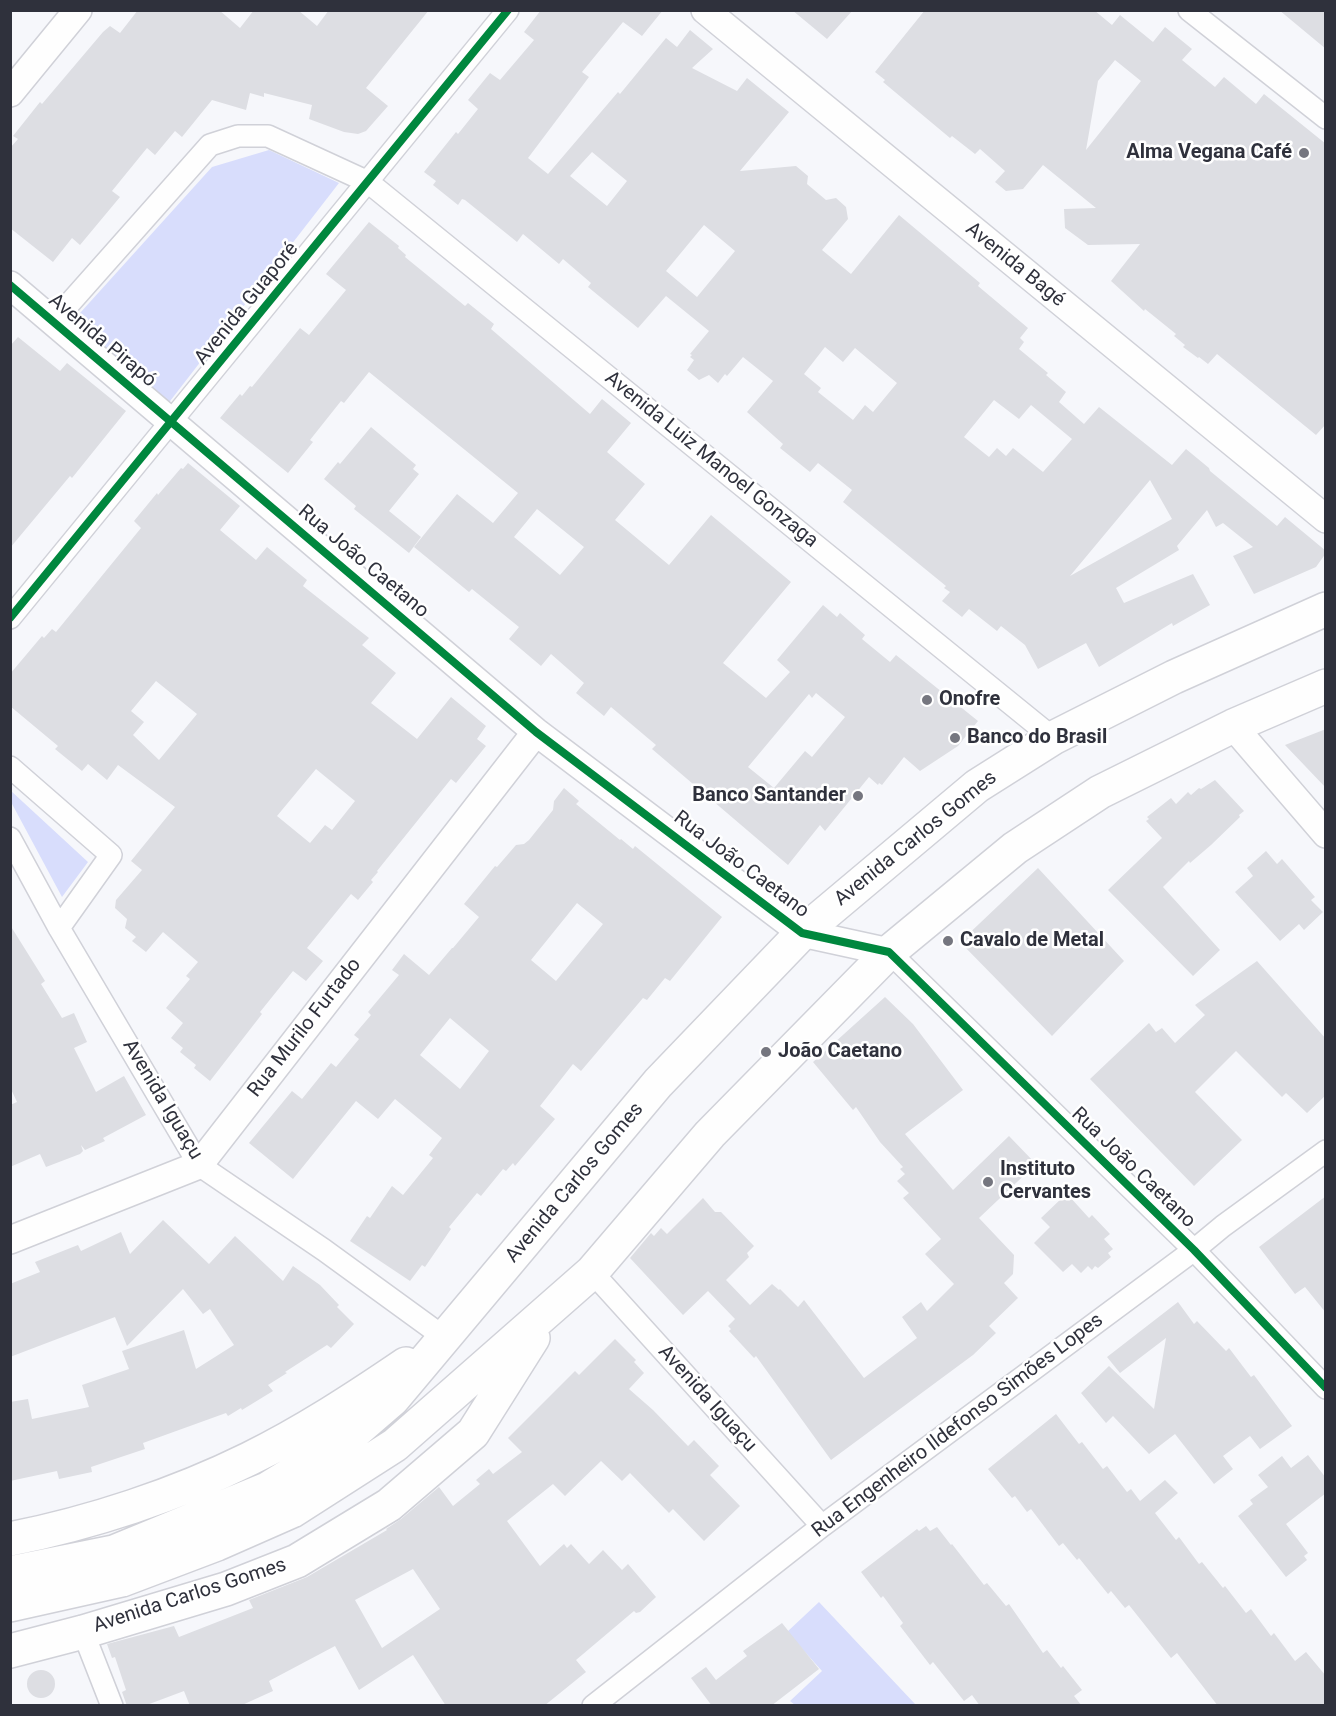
<!DOCTYPE html>
<html>
<head>
<meta charset="utf-8">
<style>
  body { margin:0 }
  #map { position:relative; width:1336px; height:1716px; overflow:hidden; background:#f6f7fb; font-family:Roboto,sans-serif }
  canvas { display:block }
  .frame { position:absolute; inset:0; border:12px solid #2f313c; pointer-events:none }
</style>
</head>
<body>
<div id="map">
<canvas width="1336" height="1716"></canvas>
<div class="frame"></div>
</div>
<script>
const g = document.querySelector('canvas').getContext('2d');
g.lineJoin = 'round';
function fill(path, color) {
  g.fillStyle = color;
  g.fill(path, 'evenodd');
}
function stroke(path, color, width, dash) {
  g.strokeStyle = color;
  g.lineWidth = width;
  g.lineCap = dash ? 'butt' : 'round';
  g.setLineDash(dash || []);
  g.stroke(path);
}
function label(font, color, halo, rows, align = 'center') {
  g.font = font + ' Roboto,sans-serif';
  g.lineWidth = 5;
  g.setLineDash([]);
  g.textBaseline = 'middle';
  g.strokeStyle = halo;
  g.fillStyle = color;
  for (const [text, x, y, turn = 0] of rows) {
    g.save();
    g.translate(x, y);
    g.rotate((+turn || 0) * Math.PI / 180);
    g.textAlign = isNaN(turn) ? turn : align;
    if (halo) g.strokeText(text, 0, 0);
    g.fillText(text, 0, 0);
    g.restore();
  }
}
const green = new Path2D(`
  M269 150 339 183 167 405 71 323 212 167Z
  M10 790 88 862 62 897 11 802Z
  M819 1602 916 1705H795L790 1701 822 1671 787 1632Z`);
const building = new Path2D(`
  M138 10H219L240 28 254 10H298L317 26 329 10H429L366 88 388 106 366 131 358 134 344 132 309 119 312 105 264 93V97L250 93 246 110 212 100 182 137 175 131 155 155 147 148 112 191 120 197 80 245 72 238 53 262 10 228V148L18 139 13 136 40 102 42 104 103 32 110 26 120 33Z
  M541 10H663L642 36 623 22 582 72 589 77 528 158 548 174 618 92 620 94 666 38 677 47 690 30 713 49 692 68 737 91 747 78 789 112 740 171 796 166 808 176 807 184 826 200 836 198 846 207 848 219 822 250 851 274 899 215 980 283 978 286 1028 328 1020 338 1024 342 1019 349 1048 373 1046 375 1066 392 1059 402 1084 424 1099 407 1172 465 1186 449 1209 468 1210 471 1277 526 1285 517 1326 551V553L1316 567 1254 594 1233 556 1253 547 1223 523 1216 527 1207 510 1177 546 1179 550 1116 588 1124 603 1193 574 1210 605 1173 626 1172 623 1099 667 1086 643 1038 669 1025 645 1001 626 997 631 969 609 962 617 942 601 950 592 944 588 946 586 843 502 852 490 818 463 810 472 780 448 783 444 747 412 773 381 743 357 727 376 725 374 718 383 709 375 699 380 687 370 694 360 690 357 692 355 690 354 709 331 666 296 638 328 588 287 591 283 563 259 559 264 523 234 517 242 465 200 462 199 458 205 433 185 436 181 424 172 456 132 458 134 478 109 468 100 490 73 500 80 534 40 524 32ZM592 152 627 181 607 206 570 176ZM704 225 735 251 697 297 666 271ZM825 347 843 362 855 348 897 383 873 412 865 405 853 420 818 392 821 388 804 374ZM994 400 1019 419 1031 405 1072 439 1043 472 1013 448 1006 456 997 448 989 457 964 437ZM1150 480 1172 519 1070 576Z
  M792 10H853L827 39Z
  M925 10H1094L1112 25 1120 15 1153 42 1165 27 1192 49 1182 60 1215 87 1224 77 1256 104 1264 94 1326 144V424L1316 435 1217 354 1208 364 1199 357 1198 358 1183 347 1185 345 1174 336 1176 334 1145 309 1144 311 1111 281 1140 244 1088 245 1065 228 1064 209 1096 208 1043 165 1023 189 1006 191 995 182 1005 171 980 149 975 154 952 136 950 138 883 82 885 80 875 72ZM1115 60 1141 81 1086 150 1098 81Z
  M1279 10H1326V49Z
  M369 222 399 246 398 248 406 255 405 257 465 306 468 303 494 324 491 329 590 414 602 399 631 423 607 452 645 484 615 520 669 565 711 515 791 582 723 663 766 698 790 672 777 660 823 605 837 617 840 613 865 635 862 639 890 662 896 655 978 721 958 746 920 771 904 757 882 785 879 783 878 785 869 777 825 831 820 825 788 865 652 749 656 745 611 707 604 716 576 693 584 683 551 654 541 666 509 639 519 627 472 589 469 592 414 547 457 494 493 523 518 493 369 372 344 403 341 401 310 440 313 442 288 473 220 418 240 394 242 396 250 386 252 387 300 328 309 335 346 290 326 274ZM537 509 584 547 560 575 514 537ZM816 693 845 717 812 757 805 751 774 788 748 767 809 694 812 698Z
  M18 337 60 371 67 363 126 411 72 478 70 476 10 548V346Z
  M371 427 416 465 413 469 419 474 389 511 421 537 409 553 354 509 356 506 324 479 338 462 340 464Z
  M188 463 240 506 220 530 256 560 267 547 307 580 303 586 369 638 362 645 396 673 371 703 417 739 451 697 486 726 477 739 486 746 456 783 451 779 377 871 378 872 371 880 373 882 358 900 351 894 307 948 323 961 306 981 293 971 260 1012 262 1014 210 1081 194 1068 196 1065 180 1052 183 1048 171 1038 183 1023 166 1008 190 979 186 976 198 962 163 932 146 952 132 941 136 937 125 928 127 919 115 908 116 900 142 870 131 861 175 807 118 765 107 780 88 764 82 771 55 749 58 746 10 706V674L42 636 44 638 52 629 56 632 141 528 134 521 157 493 158 495 181 468 183 469ZM156 681 197 714 159 760 133 735 144 722 131 711ZM316 769 355 801 332 830 325 825 310 843 277 816Z
  M1326 729V788L1285 745Z
  M1215 780 1244 811 1239 815 1240 817 1211 845 1190 863 1189 861 1163 887 1220 950 1193 976 1108 890 1162 838 1146 821 1149 819 1147 817 1171 798 1176 804 1188 792 1191 795 1199 788 1201 789Z
  M564 788 579 801 576 804 620 840 621 839 633 849 635 846 722 917 670 981 665 978 647 1000 643 998 581 1071 573 1064 540 1106 555 1119 515 1166 513 1163 506 1171 503 1169 481 1196 477 1193 449 1227 451 1229 425 1267 422 1265 410 1281 350 1241 367 1216 370 1218 392 1186 403 1195 433 1158 429 1155 442 1138 395 1099 378 1119 356 1101 293 1179 249 1143 292 1091 302 1099 331 1063 336 1067 359 1039 354 1035 371 1015 368 1012 399 975 392 970 404 954 429 975 452 948H453L479 917 464 904 495 866 497 867 516 845 524 844 529 840 553 810 554 801ZM577 903 603 924 556 981 531 960ZM450 1018 489 1051 460 1089 420 1055Z
  M1266 851 1277 864 1282 859 1315 897 1311 900 1323 912 1304 930 1299 924 1280 941 1235 892 1253 876 1247 868Z
  M1038 868 1124 961 1052 1036 960 942Z
  M10 925 45 981 41 984 62 1018 74 1013 87 1042 74 1048 96 1092 124 1076 146 1115 103 1138 105 1141 85 1150 81 1145 83 1151 80 1154 46 1167 40 1154 10 1167V1105L17 1102 10 1087Z
  M1257 961 1326 1039V1095L1307 1113 1286 1093 1282 1097 1236 1051 1195 1092 1242 1140 1194 1186 1090 1079 1149 1023 1156 1032 1162 1028 1175 1043 1205 1015 1195 1005Z
  M885 997 913 1024 963 1090 905 1134 953 1190 1009 1136 1036 1164 979 1218 1014 1255 1013 1274 1004 1283 1018 1298 989 1326 996 1333 973 1355 831 1460 756 1356 754 1358 729 1331 731 1329 728 1326 735 1319 708 1291 683 1315 630 1258 651 1233 654 1236 661 1228 667 1234 703 1198 715 1212H721L754 1246 747 1253 749 1257 726 1280 750 1305 772 1284 779 1290 780 1289 798 1307 804 1300 864 1378 917 1338 902 1317 921 1302 927 1311 954 1284 925 1254 941 1239 903 1198 909 1193 897 1181 905 1174 900 1169 903 1167 880 1142 856 1107 853 1110 813 1062Z
  M1069 1196 1089 1218 1092 1215 1110 1234 1104 1239 1113 1249 1108 1253 1111 1257 1098 1268 1095 1266 1092 1270 1088 1266 1081 1273 1072 1264 1063 1272 1034 1243 1050 1227 1041 1218 1063 1197 1066 1199Z
  M1326 1196V1313L1305 1287 1295 1294 1259 1247Z
  M163 1220 209 1264 235 1236 283 1281 293 1266 320 1285 339 1305 337 1307 354 1324 331 1348 327 1345 285 1372 287 1373 268 1385 273 1391 242 1410 241 1408 228 1416 226 1413 143 1443 145 1449 91 1467 92 1472 59 1479 57 1471 10 1481V1402L28 1399 32 1419 89 1407 82 1385 129 1369 122 1351 184 1330 196 1369 234 1345 210 1309 203 1314 183 1289 127 1346 115 1317 10 1357V1284L40 1272 35 1262 78 1245 81 1251 121 1232 130 1254Z
  M1178 1302 1194 1324 1197 1321 1226 1351 1229 1348 1251 1377 1254 1375 1292 1426 1260 1449 1250 1436 1223 1456 1233 1469 1214 1484 1175 1434 1149 1454 1113 1416 1106 1423 1081 1393 1109 1366 1154 1409 1166 1338 1120 1373 1107 1357Z
  M615 1339 636 1360 634 1362 644 1373 629 1389 653 1410 688 1446 694 1440 719 1466 710 1475 740 1506 704 1541 673 1509 669 1513 630 1473 622 1481 601 1461 565 1496 553 1484 507 1521 540 1566 564 1544 567 1548 571 1544 589 1564 603 1550 622 1570 628 1564 656 1597 640 1612 636 1613 634 1611 576 1660 586 1672 544 1706H446L413 1655 359 1690 335 1646 269 1681 273 1691 240 1706H190L184 1691 144 1706H127L122 1692 126 1690 115 1657 112 1658 107 1644 174 1626 179 1637 253 1608 249 1600 307 1577 387 1530 386 1529 401 1519 439 1487 453 1506 480 1484 476 1480 489 1469 493 1474 522 1452 508 1438 575 1371 579 1375ZM413 1569 440 1609 382 1648 355 1600Z
  M1056 1414 1079 1444 1082 1442 1103 1469 1107 1466 1127 1492 1131 1489 1140 1501 1165 1480 1178 1493 1155 1513 1176 1540 1179 1537 1199 1564 1202 1562 1223 1588 1225 1586 1246 1613 1251 1609 1271 1636 1274 1633 1295 1661 1306 1652 1326 1676V1706H1218L1177 1653 1171 1658 1129 1605 1125 1608 1111 1591 1108 1594 1079 1558 1077 1560 1063 1543 1059 1546 1031 1509 1027 1512 1015 1496 1012 1498 988 1469Z
  M1308 1455 1326 1478V1493L1286 1524 1308 1553 1304 1556 1307 1560 1286 1577 1238 1516 1253 1504 1250 1500 1268 1487 1258 1475 1282 1456 1291 1468Z
  M926 1526 930 1531 937 1527 951 1545 952 1544 984 1585 987 1583 1006 1606 1009 1604 1043 1653 1047 1650 1061 1668 1063 1666 1082 1690 1074 1696 1082 1706H980L972 1695 964 1701 933 1662 930 1665 900 1626 903 1623 883 1596 881 1598 861 1572 917 1529 919 1531Z
  M782 1623 819 1669 771 1706H712L691 1678 706 1667 716 1680 747 1656 743 1651Z
  M27 1684a14 14 0 1 1 28 0a14 14 0 1 1-28 0Z`);
const minor = new Path2D(`
  M1189 10 1326 118
  M53 322 210 145 238 136H268L368 182 1053 738
  M10 618 508 10
  M10 767 111 855 59 928
  M10 838 59 928 199 1165 324 1250 445 1338
  M889 952 1194 1250 1326 1388
  M592 1272 822 1526
  M83 1632 112 1706
  M593 1706 822 1526 1194 1250 1223 1226 1326 1151`);
const tertiary = new Path2D(`
  M705 10 1326 519
  M10 93 78 10
  M10 285 536 732 802 933 889 952
  M1233 726 1326 834
  M10 1240 199 1165 536 732`);
const primary = new Path2D(`
  M10 1539C91 1523 176 1495 249 1459 304 1432 356 1398 406 1364
  M10 1573 114 1552 267 1489 342 1443 393 1399 658 1083 802 933 977 786 1053 738 1174 677 1326 609
  M10 1605 122 1580 217 1544 292 1511 395 1445 592 1272 710 1134 889 952 1015 848 1100 792 1233 726 1326 686
  M10 1651 83 1632 226 1589 297 1561 389 1505 473 1433 533 1338`);
const cycleway = new Path2D(`
  M10 285 536 732 802 933 889 952 1194 1250 1326 1388
  M10 618 508 10`);
const markers = [
  [1304,153,6,"#75767f"],
  [927,700,6,"#75767f"],
  [955,738,6,"#75767f"],
  [858,796,6,"#75767f"],
  [948,941,6,"#75767f"],
  [766,1052,6,"#75767f"],
  [988,1182,6,"#75767f"]
];
const poiNames = [
  ["Alma Vegana Café",1292,153,"right"],
  ["Onofre",939,700],
  ["Banco do Brasil",967,738],
  ["Banco Santander",846,796,"right"],
  ["Cavalo de Metal",960,941],
  ["João Caetano",778,1052],
  ["Instituto",1000,1170],
  ["Cervantes",1000,1193]
];
const streetNames = [
  ["Avenida Bagé",1015,265,39],
  ["Avenida Guaporé",247,304,-51],
  ["Avenida Pirapó",102,341,40],
  ["Avenida Luiz Manoel Gonzaga",711,460,39],
  ["Rua João Caetano",363,562,40],
  ["Avenida Carlos Gomes",916,839,-39],
  ["Rua João Caetano",741,865,37],
  ["Rua Murilo Furtado",305,1028,-52],
  ["Avenida Iguaçu",162,1100,59],
  ["Rua João Caetano",1133,1168,44],
  ["Avenida Carlos Gomes",575,1183,-50],
  ["Avenida Iguaçu",707,1399,48],
  ["Rua Engenheiro Ildefonso Simões Lopes",958,1426,-37],
  ["Avenida Carlos Gomes",190,1596,-18]
];
fill(green, '#d8ddfc');
fill(building, '#dddee3');
stroke(minor, '#d0d1d8', 24);
stroke(tertiary, '#d0d1d8', 30);
stroke(primary, '#d0d1d8', 36);
stroke(minor, '#fefefe', 21);
stroke(tertiary, '#fefefe', 27);
stroke(primary, '#fefefe', 33);
stroke(cycleway, '#00873e', 8);
for (const [x, y, r, color] of markers) {
  const dot = new Path2D();
  dot.arc(x, y, r, 0, 2 * Math.PI);
  g.fillStyle = color;
  g.fill(dot);
  stroke(dot, '#fff', 2);
}
label('bold 20px', '#2f313c', '#fff', poiNames, 'left');
label('20px', '#2f313c', '#fff', streetNames);
</script>
</body>
</html>
